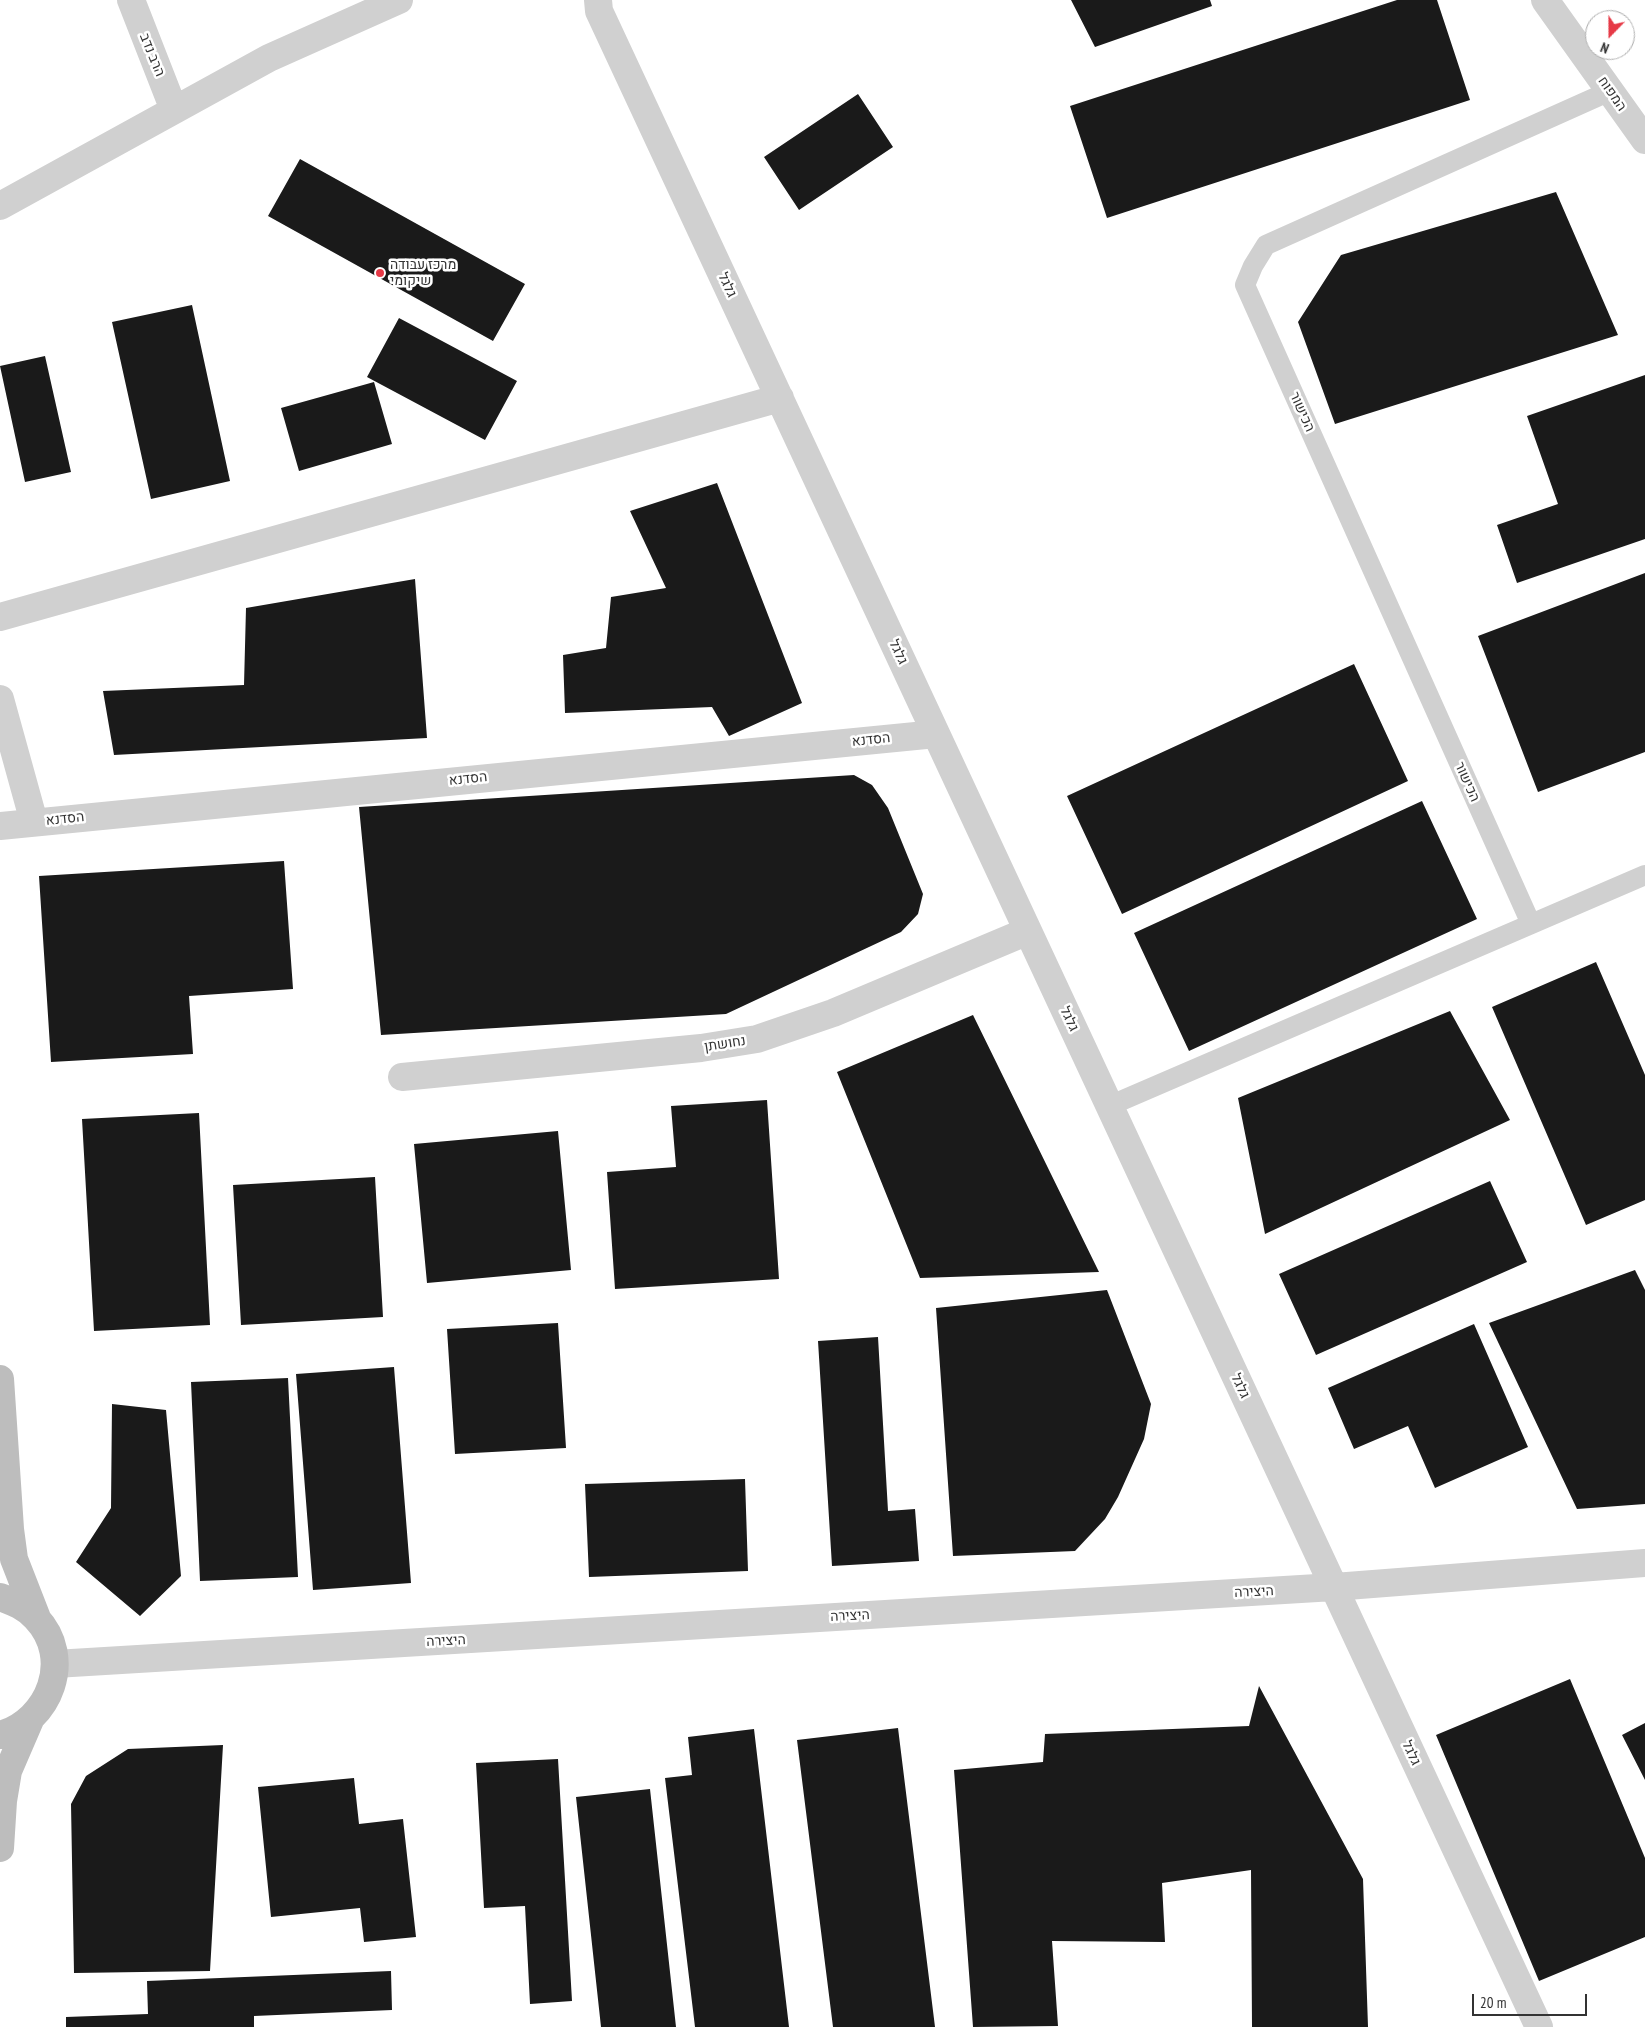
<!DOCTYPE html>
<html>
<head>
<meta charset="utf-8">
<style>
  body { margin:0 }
  #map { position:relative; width:1645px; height:2027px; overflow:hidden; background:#fff; font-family:"PT Sans Narrow",sans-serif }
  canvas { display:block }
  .north { position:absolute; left:1585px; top:10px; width:50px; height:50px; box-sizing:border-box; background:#fff; border:1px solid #adadad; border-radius:50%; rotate:202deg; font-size:14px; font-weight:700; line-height:20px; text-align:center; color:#333 }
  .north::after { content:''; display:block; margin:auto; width:18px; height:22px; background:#e63946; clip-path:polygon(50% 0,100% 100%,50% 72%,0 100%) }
  .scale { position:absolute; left:1472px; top:1994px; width:115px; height:22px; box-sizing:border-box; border:2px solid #333; border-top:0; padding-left:6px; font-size:15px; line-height:18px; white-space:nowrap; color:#333; -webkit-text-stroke:4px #fff; paint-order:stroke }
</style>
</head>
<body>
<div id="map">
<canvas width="1645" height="2027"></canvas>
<div class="north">N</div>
<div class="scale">20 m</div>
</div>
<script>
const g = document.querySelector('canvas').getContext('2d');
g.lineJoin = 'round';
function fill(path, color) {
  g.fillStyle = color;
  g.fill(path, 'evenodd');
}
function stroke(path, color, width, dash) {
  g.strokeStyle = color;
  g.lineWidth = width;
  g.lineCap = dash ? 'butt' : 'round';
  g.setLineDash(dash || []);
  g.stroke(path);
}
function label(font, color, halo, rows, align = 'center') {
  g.font = font + ' "PT Sans Narrow",Heebo,sans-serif';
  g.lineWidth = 5;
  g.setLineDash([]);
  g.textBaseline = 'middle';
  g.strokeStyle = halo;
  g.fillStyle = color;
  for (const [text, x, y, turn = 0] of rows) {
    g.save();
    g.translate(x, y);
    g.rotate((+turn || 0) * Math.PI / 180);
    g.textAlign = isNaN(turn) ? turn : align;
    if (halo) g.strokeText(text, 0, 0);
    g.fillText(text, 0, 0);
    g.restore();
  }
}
const building = new Path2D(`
  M1071 0H1210L1212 6 1095 47Z
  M1397 0H1437L1470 100 1107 218 1070 106Z
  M858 94 893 147 799 210 764 157Z
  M300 159 525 284 493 341 268 216Z
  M1556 192 1618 335 1335 424 1298 322 1341 255Z
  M192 305 230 481 151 499 112 322Z
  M399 318 517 381 485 440 367 377Z
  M45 356 71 472 25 482 0 366Z
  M1645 375V539L1517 583 1497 525 1558 504 1527 416Z
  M374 382 392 444 299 471 281 408Z
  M717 483 802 703 729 736 712 707 565 713 563 655 606 648 611 597 666 588 630 511Z
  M1645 573V752L1538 792 1478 636Z
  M415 579 427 738 114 755 103 691 244 685 246 608Z
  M1354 664 1408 781 1122 914 1067 796Z
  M854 775 872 785 888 808 923 894 918 914 901 932 726 1014 381 1035 359 807Z
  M1422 801 1477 919 1189 1051 1134 933Z
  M284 861 293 989 189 996 193 1054 51 1062 39 876Z
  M1596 962 1645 1075V1200L1586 1225 1492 1007Z
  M1450 1011 1510 1120 1265 1234 1238 1098Z
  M973 1015 1099 1272 920 1278 837 1072Z
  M767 1100 779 1279 615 1289 607 1172 676 1167 671 1106Z
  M199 1113 210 1325 94 1331 82 1119Z
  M558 1131 571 1270 427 1283 414 1144Z
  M375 1177 383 1317 241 1325 233 1185Z
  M1490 1181 1527 1262 1316 1355 1279 1274Z
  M1635 1270 1645 1290V1504L1577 1509 1489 1323Z
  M1107 1290 1151 1404 1144 1439 1118 1497 1105 1519 1075 1551 953 1556 936 1308Z
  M558 1323 566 1448 455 1454 447 1329Z
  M1474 1324 1528 1447 1435 1488 1408 1426 1354 1449 1328 1388Z
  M878 1337 888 1511 915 1509 919 1561 832 1566 818 1341Z
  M394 1367 411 1583 313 1590 296 1374Z
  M288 1378 298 1577 200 1581 191 1382Z
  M112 1404 166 1410 181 1576 140 1616 76 1562 111 1508Z
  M745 1479 748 1571 589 1577 585 1484Z
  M1570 1679 1645 1858V1937L1539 1981 1436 1735Z
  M1259 1686 1363 1879 1368 2027H1252L1251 1870 1162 1883 1165 1942 1052 1941 1058 2026 973 2027 954 1770 1043 1762 1045 1734 1249 1726Z
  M1645 1723V1780L1622 1735Z
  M898 1728 935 2027H833L797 1740Z
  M754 1729 789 2027H695L665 1778 692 1775 688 1737Z
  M223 1745 210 1971 74 1973 71 1804 86 1776 128 1749Z
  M558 1759 572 2001 530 2004 525 1906 484 1908 476 1763Z
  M354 1778 359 1824 403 1819 416 1937 364 1942 360 1908 271 1917 258 1787Z
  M650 1789 676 2027H601L576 1797Z
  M391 1971 392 2010 254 2016V2027H66V2017L148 2014 147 1981Z`);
const lane = new Path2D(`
  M1531 924 1245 285 1253 266 1266 245 1610 91
  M1109 1106 1645 875`);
const street = new Path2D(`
  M131 0 174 110
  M598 0 599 11 1539 2027
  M1545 0 1645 140
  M0 206 269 58 399 0
  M0 617 780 398
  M0 699 34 822
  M0 826 936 734
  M402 1077 701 1048 757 1039 833 1013 1028 931
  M55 1664 1334 1587 1645 1563`);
const secondary = new Path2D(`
  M0 1379 10 1529 14 1559 37 1618
  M0 1597C14 1602 26 1607 36 1618 74 1658 50 1721 0 1735
  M0 1848 3 1801 8 1771 30 1720`);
const markers = [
  [380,273,5,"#e63946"]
];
const streetNames = [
  ["הרב נדב",152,55,68],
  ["המפוח",1612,94,55],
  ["גלגל",727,285,65],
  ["הכישור",1302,412,66],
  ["גלגל",898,652,65],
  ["הסדנא",871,740,-6],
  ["הסדנא",468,779,-6],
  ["הכישור",1467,782,66],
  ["הסדנא",65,819,-6],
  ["גלגל",1069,1019,65],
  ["נחושתן",725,1044,-9],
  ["גלגל",1240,1386,65],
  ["היצירה",1254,1592,-3],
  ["היצירה",850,1616,-3],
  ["היצירה",446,1641,-3],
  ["גלגל",1411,1753,65]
];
const poiNames = [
  ["מרכז עבודה",390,265],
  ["שיקומי",390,281]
];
fill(building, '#1a1a1a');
stroke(lane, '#d0d0d0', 20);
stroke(street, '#d0d0d0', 28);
stroke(secondary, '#bdbdbd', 28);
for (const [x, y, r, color] of markers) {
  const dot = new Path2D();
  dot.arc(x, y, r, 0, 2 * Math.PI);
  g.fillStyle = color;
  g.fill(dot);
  stroke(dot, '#fff', 2);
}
label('14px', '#333', '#fff', streetNames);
label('14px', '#333', '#fff', poiNames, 'left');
</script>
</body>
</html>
